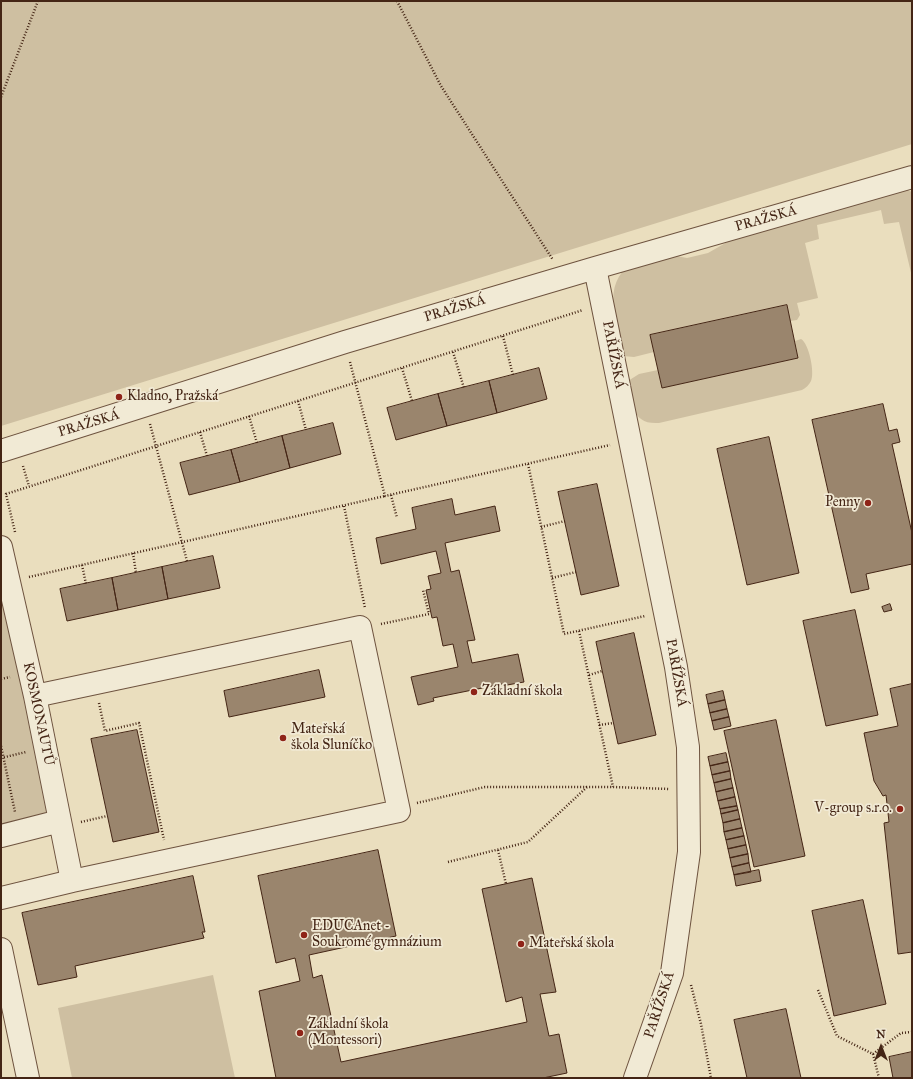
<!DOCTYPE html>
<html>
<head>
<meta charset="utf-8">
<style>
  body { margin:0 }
  #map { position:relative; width:913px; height:1079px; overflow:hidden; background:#eadebe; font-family:"IM FELL Great Primer",serif }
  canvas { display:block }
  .frame { position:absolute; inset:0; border:2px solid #442515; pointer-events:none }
  .north { position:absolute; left:861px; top:1027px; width:40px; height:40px; -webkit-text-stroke:3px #f1ead5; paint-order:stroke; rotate:0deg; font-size:11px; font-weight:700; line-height:16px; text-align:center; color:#442515 }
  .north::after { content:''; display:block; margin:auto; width:14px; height:18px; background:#442515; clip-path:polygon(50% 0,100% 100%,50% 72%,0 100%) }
</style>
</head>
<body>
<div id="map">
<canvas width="913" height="1079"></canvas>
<div class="frame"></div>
<div class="north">N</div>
</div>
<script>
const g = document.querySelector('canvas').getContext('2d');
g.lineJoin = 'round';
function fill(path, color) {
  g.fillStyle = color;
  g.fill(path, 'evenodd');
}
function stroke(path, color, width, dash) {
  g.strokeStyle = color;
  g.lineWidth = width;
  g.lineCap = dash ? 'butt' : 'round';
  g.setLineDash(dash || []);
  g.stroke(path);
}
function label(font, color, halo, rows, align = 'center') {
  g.font = font + ' "IM FELL Great Primer",serif';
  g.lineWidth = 3.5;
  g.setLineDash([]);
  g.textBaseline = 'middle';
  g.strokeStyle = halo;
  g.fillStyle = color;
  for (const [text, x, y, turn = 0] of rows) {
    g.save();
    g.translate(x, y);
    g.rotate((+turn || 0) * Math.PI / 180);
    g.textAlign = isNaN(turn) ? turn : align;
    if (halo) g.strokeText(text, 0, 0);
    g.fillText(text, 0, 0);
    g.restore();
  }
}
const green = new Path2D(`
  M1 1H912V144L1 426Z
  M907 190 912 192V277L899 222 884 224 881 210 817 225 819 239 805 243 818 298 797 303 800 315 797 320 790 321 787 305 654 352 634 357 623 356C618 328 602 290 626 268L666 254 687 258 708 253 743 233Z
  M801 339C809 343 815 373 811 381 809 385 806 388 802 390L659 423C631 425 632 402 628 381L639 374 658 370 662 388 798 358 795 341Z
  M1 570 51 804 45 815 1 829Z
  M213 975 235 1078H72L58 1008Z`);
const building = new Path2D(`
  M787 305 798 358 662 388 650 335Z
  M539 368 547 399 497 413 489 381Z
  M489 381 497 413 447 426 438 394Z
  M438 394 447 426 396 440 387 408Z
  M883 404 889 431 897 429 900 442 892 444 912 533V564L866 574 869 589 851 593 812 420Z
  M333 423 341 454 290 468 282 436Z
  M282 436 290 468 240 482 231 450Z
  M769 437 799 573 747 585 717 449Z
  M231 450 240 482 189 495 180 463Z
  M597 484 619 586 581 595 558 492Z
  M452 499 455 515 495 506 500 531 445 543 451 572 459 570 475 640 467 641 472 663 518 654 524 682 507 685V683L433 698 434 701 418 705 411 677 458 667 453 644 443 646 437 617 432 618 426 590 431 589 428 576 441 573 436 551 381 564 376 538 416 529 412 508Z
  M213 556 220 588 168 599 162 567Z
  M162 567 168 599 118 610 112 578Z
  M112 578 118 610 67 621 60 589Z
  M890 604 892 610 884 612 882 607Z
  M855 610 878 715 826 726 803 621Z
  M634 633 656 735 618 744 596 642Z
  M319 670 325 697 229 717 224 691Z
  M912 684V952L898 954 884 823 889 822 886 795 883 796 874 781 864 733 898 726 890 689Z
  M723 691 725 700 708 704 706 695Z
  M725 700 727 709 710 713 708 704Z
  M727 709 729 717 712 721 710 713Z
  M729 717 731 726 714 730 712 721Z
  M776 720 805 856 754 867 724 731Z
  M137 730 159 832 113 842 91 739Z
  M726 753 728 762 710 766 708 757Z
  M728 762 730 771 712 775 710 766Z
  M730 771 731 779 714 783 712 775Z
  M731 779 733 788 716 792 714 783Z
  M733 788 735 797 718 801 716 792Z
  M735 797 737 806 720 809 718 801Z
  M737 806 738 810 721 814 720 809Z
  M738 810 740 819 723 823 721 814Z
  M740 819 742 828 724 832 723 823Z
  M742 828 744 836 726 840 724 832Z
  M744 836 746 845 728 849 726 840Z
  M746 845 748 854 730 858 728 849Z
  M378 850 396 936 309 955 313 978 322 975 341 1062 527 1022 522 997 506 1002 482 889 532 878 556 992 540 994 549 1036 559 1034 567 1073 543 1078H276L259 991 300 981 295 958 276 963 258 876Z
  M748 854 749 863 732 867 730 858Z
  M749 863 751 872 734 875 732 867Z
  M759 870 761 881 736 886 734 875Z
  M193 876 205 932H202L204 938 75 966 77 977 38 985 22 913Z
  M863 900 886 1004 834 1016 812 911Z
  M786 1009 801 1078H747L734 1020Z
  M912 1052V1078H893L889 1057Z`);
const path = new Path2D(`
  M397 1 441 86 553 260
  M1 97 38 1
  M503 336 513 375
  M453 352 464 388
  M350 362 385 496 610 445
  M402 368 412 401
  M298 401 306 430
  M249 416 257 443
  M150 424 187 561
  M200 432 207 456
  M528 464 564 634 645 616
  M23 466 29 486
  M391 495 397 518
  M344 506 365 608
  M541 527 565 521
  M15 532 6 494 583 310
  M133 553 136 573
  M82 565 86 584
  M29 577 385 496
  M552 578 576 572
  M381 624 429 614 423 590
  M579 631 613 787
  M589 675 602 671
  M1 679 10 677
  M99 703 105 731 139 723 164 840
  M599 725 613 723
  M1 746 15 812
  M1 758 26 752
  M417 803 485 787H613L669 789
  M81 822 107 816
  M498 850 506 884
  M448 862 528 842 587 787
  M691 985 701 1024 711 1078
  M818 990 837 1036 873 1054 879 1078
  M873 1054 901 1033 912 1032`);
const minor = new Path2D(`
  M595 268 676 667 688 747 689 852 672 973 635 1078
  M1 451 345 342 595 268 912 177
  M1 547 35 696 72 881
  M1 836 60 821
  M1 898 72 881 399 811 360 627 35 696
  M1 949 28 1078`);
const markers = [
  [119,397,4,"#8f2418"],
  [868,503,4,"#8f2418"],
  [474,692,4,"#8f2418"],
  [283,738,4,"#8f2418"],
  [900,809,4,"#8f2418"],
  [304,935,4,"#8f2418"],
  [521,944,4,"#8f2418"],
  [300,1033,4,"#8f2418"]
];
const streetNames = [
  ["PRAŽSKÁ",766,219,-16],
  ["PRAŽSKÁ",455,309,-17],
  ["PAŘÍŽSKÁ",613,355,79],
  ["PRAŽSKÁ",89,424,-17],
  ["PAŘÍŽSKÁ",676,673,80],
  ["KOSMONAUTŮ",38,714,78],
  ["PAŘÍŽSKÁ",660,1005,-72]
];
const poiNames = [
  ["Kladno, Pražská",127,397],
  ["Penny",860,503,"right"],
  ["Základní škola",482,692],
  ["Mateřská",291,730],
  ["škola Sluníčko",291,746],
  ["V-group s.r.o.",892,809,"right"],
  ["EDUCAnet -",312,927],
  ["Soukromé gymnázium",312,943],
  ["Mateřská škola",529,944],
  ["Základní škola",308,1025],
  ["(Montessori)",308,1041]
];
fill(green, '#cebfa1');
fill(building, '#9a856d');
stroke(building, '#442515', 1);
stroke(minor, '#6e533f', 24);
stroke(path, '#442515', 2.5, [1, 2]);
stroke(minor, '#f1ead5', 22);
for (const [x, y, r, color] of markers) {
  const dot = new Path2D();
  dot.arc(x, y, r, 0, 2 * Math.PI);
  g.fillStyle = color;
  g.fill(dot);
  stroke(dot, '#f1ead5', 1.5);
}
label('14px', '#442515', '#f1ead5', streetNames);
label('14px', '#442515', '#f1ead5', poiNames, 'left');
</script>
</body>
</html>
